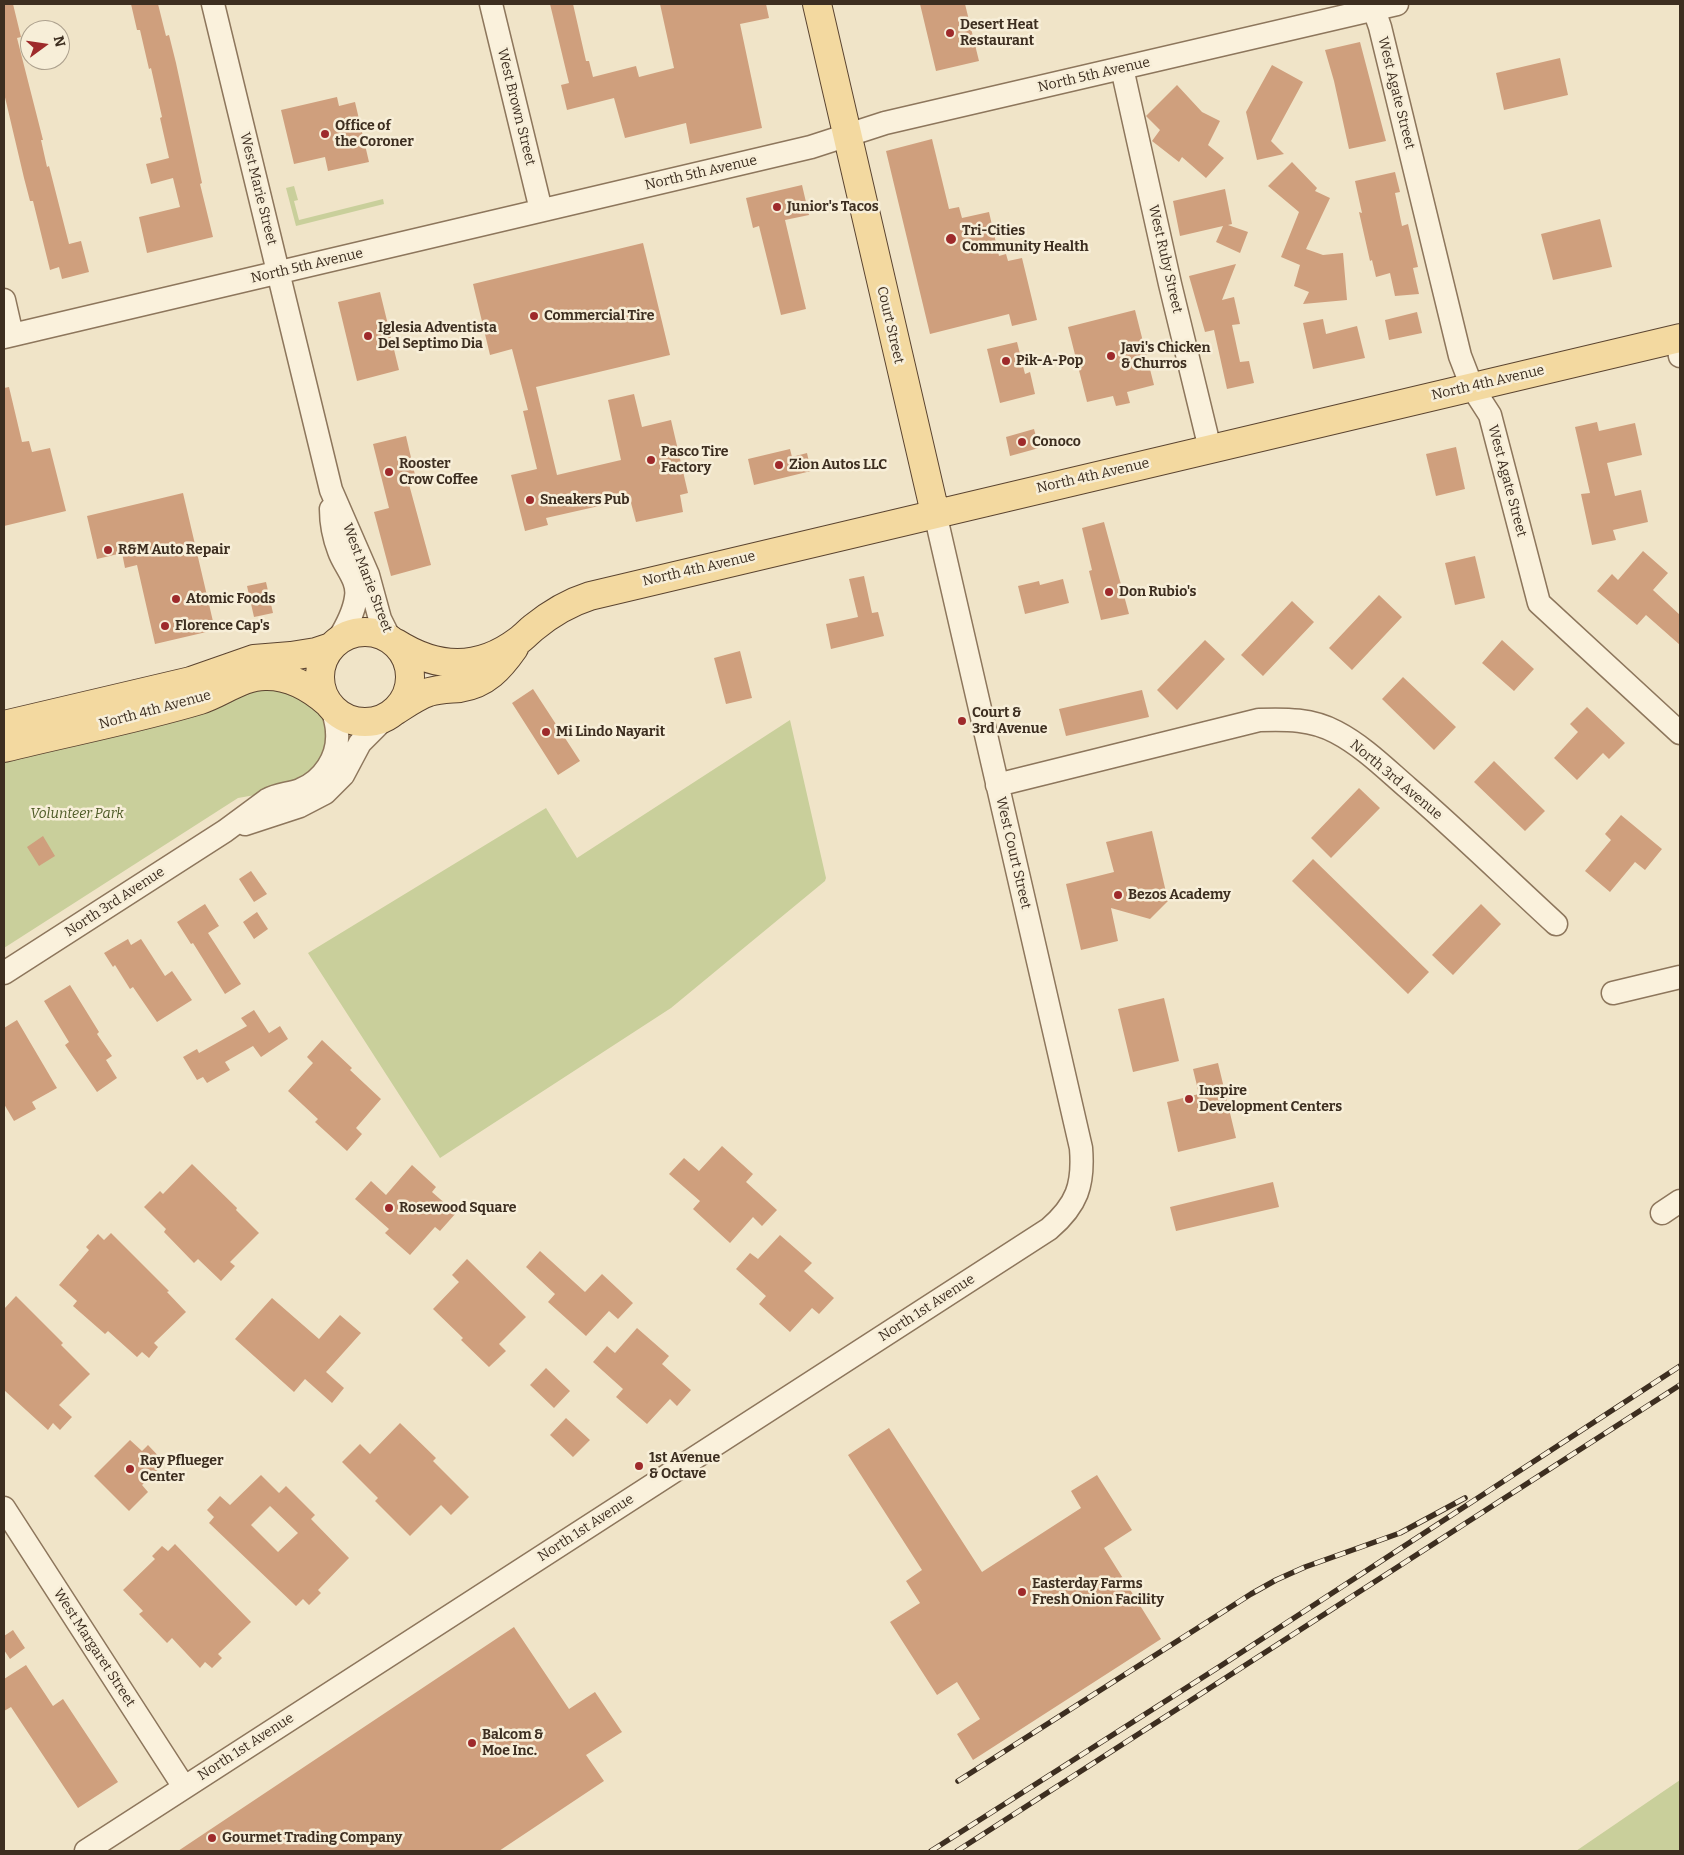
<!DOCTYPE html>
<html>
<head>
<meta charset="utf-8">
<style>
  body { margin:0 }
  #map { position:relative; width:1684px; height:1855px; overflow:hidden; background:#f0e4c8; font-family:Bitter,serif }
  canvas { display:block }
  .frame { position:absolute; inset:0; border:5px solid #3d2e20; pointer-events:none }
  .north { position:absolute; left:20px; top:20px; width:50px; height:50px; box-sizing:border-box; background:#f7eed8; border:1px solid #ada18e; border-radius:50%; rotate:76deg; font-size:14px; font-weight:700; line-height:20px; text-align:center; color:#3d2e20 }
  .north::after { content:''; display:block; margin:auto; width:18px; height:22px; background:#9e2a2b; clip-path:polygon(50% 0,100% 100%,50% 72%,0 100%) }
</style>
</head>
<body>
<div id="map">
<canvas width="1684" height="1855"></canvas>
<div class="frame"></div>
<div class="north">N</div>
</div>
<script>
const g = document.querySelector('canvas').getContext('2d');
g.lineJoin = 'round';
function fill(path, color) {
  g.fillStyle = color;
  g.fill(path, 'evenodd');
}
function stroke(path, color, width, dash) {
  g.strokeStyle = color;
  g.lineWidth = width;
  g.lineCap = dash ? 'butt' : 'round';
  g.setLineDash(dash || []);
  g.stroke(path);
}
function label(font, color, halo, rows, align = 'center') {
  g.font = font + ' Bitter,serif';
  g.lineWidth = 5;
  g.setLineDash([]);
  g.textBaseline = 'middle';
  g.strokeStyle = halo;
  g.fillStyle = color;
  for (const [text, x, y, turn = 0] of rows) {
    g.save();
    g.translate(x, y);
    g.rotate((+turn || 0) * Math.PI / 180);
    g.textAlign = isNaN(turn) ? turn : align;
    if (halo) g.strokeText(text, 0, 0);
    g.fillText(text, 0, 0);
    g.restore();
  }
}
const green = new Path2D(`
  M294 186 298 200 294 201 299 220 383 199 384 204 296 226 286 188Z
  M282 683 326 717 328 751 306 779 255 795 238 798 4 948V756L238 692Z
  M790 720 826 878 825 881 671 1008 440 1158 308 953 546 808 577 858Z
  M1680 1780V1851H1576Z`);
const building = new Path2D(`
  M4 4H13L21 37 17 38 43 140H41L47 167 49 166 69 244 81 241 89 272 62 279 59 267 50 270 33 201H30L24 178 4 93Z
  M131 4H158L166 36 169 35 176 63 202 183 200 184 213 237 147 253 139 217 180 207 173 178 151 184 146 164 169 158 160 118 162 117 151 68 149 69 140 30H137Z
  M550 4H573L586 61H589L593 77 636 66 639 77 674 68 660 4H766L769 18 740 24 762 128 690 144 686 123 625 138 614 98 567 110 561 85 569 83Z
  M920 4H965L979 61 936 71Z
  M1360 42 1386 141 1349 149 1334 81 1325 50Z
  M1560 58 1568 95 1504 110 1496 73Z
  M1272 65 1303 82 1271 141 1284 154 1257 160 1246 112Z
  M1177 85 1202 112 1220 121 1208 145 1224 158 1206 178 1182 157 1179 162 1152 141 1160 130 1146 116Z
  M337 97 339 106 355 102 369 162 328 171 325 157 294 164 281 110Z
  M932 139 949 209 959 207 962 218 989 212 999 256 1006 254 1008 261 1022 258 1037 320 1012 326 1009 314 930 334 886 151Z
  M1292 162 1317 188 1315 191 1330 198 1306 249 1323 255 1343 253 1347 300 1303 304 1309 292 1294 286 1300 265 1281 257 1299 212 1268 186Z
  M1395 172 1400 192 1395 193 1402 226 1408 224 1418 267 1413 268 1419 294 1395 296 1390 273 1376 277 1372 260 1370 261 1359 212 1362 213 1355 181Z
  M802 185 809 215 785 220 806 309 781 315 759 226 753 228 746 198Z
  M1225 189 1232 224 1228 225 1248 232 1240 253 1216 242 1223 226 1180 236 1173 201Z
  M1600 219 1612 267 1553 280 1541 234Z
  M643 243 670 355 536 387 557 475 621 460 608 400 634 394 642 427 671 420 688 493 680 495 683 512 636 522 630 499 546 518 548 525 525 531 511 475 537 469 523 411 528 410 512 349 490 355 473 284Z
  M1236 264 1222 300 1234 297 1240 324 1232 325 1240 362 1249 361 1254 383 1227 389 1214 330 1205 332 1189 276Z
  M380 292 399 370 357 381 338 302Z
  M1135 310 1154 385 1127 392 1130 403 1116 406 1113 396 1087 402 1068 327Z
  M1417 312 1422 333 1389 340 1385 320Z
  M1323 319 1326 334 1357 326 1365 358 1313 369 1303 323Z
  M1017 342 1025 374 1030 372 1035 394 1000 403 987 349Z
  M9 387 22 442 29 441 32 452 50 448 66 511 4 526V388Z
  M1597 422 1599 431 1635 423 1642 455 1607 463 1615 496 1641 490 1648 522 1613 530 1616 540 1592 545 1581 494 1590 493 1575 427Z
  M1034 429 1039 448 1010 456 1006 437Z
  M406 436 415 475 407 477 431 565 391 576 374 512 389 508 373 444Z
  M1456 447 1465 489 1436 496 1426 454Z
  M790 449 792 457 807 453 811 471 754 485 748 459Z
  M183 493 215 630 155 644 137 565 125 568 122 553 97 559 87 516Z
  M1104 522 1129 614 1101 620 1089 571 1092 570 1082 528Z
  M1643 551 1668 573 1653 590 1680 615V645L1646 615 1637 625 1597 591 1612 574 1618 580Z
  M1475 556 1485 598 1455 605 1445 563Z
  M864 576 872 613 878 612 884 636 831 649 826 624 858 617 849 579Z
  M1063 579 1069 603 1025 614 1018 586 1039 581 1040 585Z
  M266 582 273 613 254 617 247 586Z
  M1379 595 1402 617 1352 670 1329 648Z
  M1292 601 1314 622 1263 676 1241 655Z
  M1205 640 1225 659 1177 710 1157 690Z
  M1502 640 1534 669 1514 691 1482 663Z
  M740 651 752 698 726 704 714 658Z
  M1403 677 1456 727 1434 750 1382 699Z
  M533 689 580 761 558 775 512 703Z
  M1142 690 1149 717 1066 736 1059 709Z
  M1587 707 1625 743 1609 759 1603 753 1577 780 1554 758 1578 732 1570 724Z
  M1494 761 1545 811 1525 831 1474 782Z
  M1359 788 1380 808 1331 858 1311 838Z
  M1621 815 1662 849 1645 870 1635 862 1610 892 1585 871 1611 840 1605 834Z
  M1152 831 1168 901 1150 919 1111 908 1118 941 1081 950 1066 884 1114 872 1106 842Z
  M43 836 55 856 39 866 27 847Z
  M1313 859 1429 972 1408 994 1292 881Z
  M251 871 267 894 254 902 239 879Z
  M205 904 219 926 208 933 241 984 225 994 193 943 191 944 177 922Z
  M1481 904 1501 924 1453 975 1432 955Z
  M257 912 268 929 254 939 243 922Z
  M128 939 131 945 141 939 165 976 172 971 192 1000 157 1022 133 987 130 989 115 965 113 967 104 953Z
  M70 985 99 1032 97 1034 112 1056 106 1060 117 1078 97 1092 65 1045 69 1042 44 1001Z
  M1164 998 1179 1061 1133 1072 1118 1009Z
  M254 1010 269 1033 280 1026 288 1039 261 1057 253 1046 225 1062 230 1070 207 1083 203 1077 197 1080 183 1057 197 1049 199 1053 247 1026 241 1018Z
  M17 1020 57 1088 32 1102 36 1109 14 1121 4 1104V1028Z
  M322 1040 352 1068 350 1070 381 1099 356 1128 362 1134 347 1151 315 1122 318 1119 288 1091 313 1063 307 1057Z
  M1218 1063 1236 1138 1178 1152 1167 1102 1199 1094 1193 1069Z
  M722 1146 753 1174 746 1182 777 1210 762 1226 753 1217 730 1243 693 1209 700 1201 669 1174 684 1158 699 1171Z
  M192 1164 237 1208 236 1210 259 1233 230 1262 235 1266 221 1281 198 1259 194 1263 164 1232 166 1229 144 1207 160 1191 163 1194Z
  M412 1165 436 1187 432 1192 456 1213 440 1231 435 1227 410 1255 385 1233 389 1229 355 1199 371 1181 386 1195Z
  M1273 1182 1279 1207 1176 1231 1170 1207Z
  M111 1233 169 1291 167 1292 186 1312 154 1343 158 1347 149 1358 142 1352 137 1357 108 1331 105 1334 73 1306 77 1301 59 1285 89 1250 86 1247 98 1234 104 1240Z
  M780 1235 812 1263 804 1271 834 1298 819 1314 812 1308 790 1332 759 1304 766 1296 736 1269 750 1253 758 1259Z
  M540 1251 585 1292 602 1274 633 1303 618 1319 609 1311 586 1336 548 1302 555 1294 526 1267Z
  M467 1259 526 1317 499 1344 506 1351 489 1367 461 1340 463 1338 433 1309 459 1282 452 1275Z
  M16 1296 63 1343 61 1345 90 1374 59 1405 72 1417 60 1430 53 1423 48 1430 4 1390V1309Z
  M272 1298 319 1339 340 1315 361 1333 326 1372 344 1388 332 1403 305 1379 294 1392 235 1339Z
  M637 1328 669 1356 662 1364 691 1390 677 1406 670 1399 647 1424 616 1397 623 1389 593 1362 607 1346 615 1353Z
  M546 1368 570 1391 554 1408 530 1385Z
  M566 1418 590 1440 573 1457 550 1435Z
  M400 1423 436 1458 433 1461 469 1497 451 1515 441 1505 410 1536 375 1501 378 1498 342 1462 360 1444 370 1454Z
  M889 1428 982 1572 1081 1508 1071 1491 1097 1475 1132 1530 1104 1548 1161 1639 973 1760 957 1734 980 1719 957 1682 937 1695 890 1622 920 1603 906 1581 922 1570 848 1455Z
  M130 1440 142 1451 148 1445 165 1463 142 1485 148 1492 129 1511 94 1476Z
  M261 1475 279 1493 286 1486 315 1515 311 1519 349 1558 318 1590 321 1593 309 1605 303 1599 296 1606 209 1523 214 1517 207 1510 220 1496 230 1505ZM270 1506 298 1533 278 1552 251 1525Z
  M175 1544 251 1622 218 1654 222 1658 212 1668 205 1662 200 1668 172 1638 167 1643 139 1614 143 1611 123 1590 155 1559 152 1556 162 1546 168 1551Z
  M514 1627 569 1709 595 1692 622 1732 586 1755 604 1781 499 1851H178Z
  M13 1630 25 1648 10 1659 4 1650V1636Z
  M26 1665 53 1706 63 1699 118 1782 78 1808 11 1707 4 1711V1679Z`);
const minor = new Path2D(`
  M213 4 331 490 368 575 380 619 390 639
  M491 4 541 210
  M1372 4 1380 27 1460 356 1472 387 1490 415 1539 603 1680 733
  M1122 68 1170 284 1210 449
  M4 300 12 335
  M4 337 811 147 885 123 1397 4
  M1677 339 1680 356
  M331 509C331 523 334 538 339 551 344 566 359 580 356 597 354 613 346 627 338 640
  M997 785 1259 720C1286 719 1312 719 1336 732 1363 746 1386 769 1408 788 1459 832 1507 879 1556 924
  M245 824 300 806 325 793 343 775 360 743 385 718
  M4 973 225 831 267 800C277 794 289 794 300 790 323 781 339 757 337 732 337 724 334 717 333 709
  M1613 993 1680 977
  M1662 1213 1680 1201
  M4 1508 184 1787
  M86 1851 1049 1229C1077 1205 1084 1185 1081 1148L935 513`);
const major = new Path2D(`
  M817 4 935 513
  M320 677a45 45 0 1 1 90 0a45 45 0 1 1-90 0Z
  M396 643C437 669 478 671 518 641 524 637 528 632 533 628 550 614 568 603 590 596L1680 338
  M395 711C406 704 417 696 429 692 439 689 450 689 460 688 486 684 500 668 514 648
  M4 725 191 681 254 659 291 656 316 652 331 647
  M4 748C68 732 137 719 200 700 222 693 243 675 267 676 291 676 311 688 328 703`);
const rail = new Path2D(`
  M958 1781 1251 1594 1276 1580 1305 1567 1400 1533 1465 1498
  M931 1851 1222 1665 1680 1366
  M957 1851 1680 1385`);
const markers = [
  [950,33,5,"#9e2a2b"],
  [325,134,5,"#9e2a2b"],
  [777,207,5,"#9e2a2b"],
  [951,239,6,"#9e2a2b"],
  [534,316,5,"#9e2a2b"],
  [368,336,5,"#9e2a2b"],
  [1111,356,5,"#9e2a2b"],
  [1006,361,5,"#9e2a2b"],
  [1022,442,5,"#9e2a2b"],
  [651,460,5,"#9e2a2b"],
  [779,465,5,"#9e2a2b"],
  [389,472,5,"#9e2a2b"],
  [530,500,5,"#9e2a2b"],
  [108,550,5,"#9e2a2b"],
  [1109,592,5,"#9e2a2b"],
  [176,599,5,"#9e2a2b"],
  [165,626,5,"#9e2a2b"],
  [962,721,5,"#9e2a2b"],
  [546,732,5,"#9e2a2b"],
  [1118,895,5,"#9e2a2b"],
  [1189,1099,5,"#9e2a2b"],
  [389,1208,5,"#9e2a2b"],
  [639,1466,5,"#9e2a2b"],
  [130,1469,5,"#9e2a2b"],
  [1022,1592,5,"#9e2a2b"],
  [472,1743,5,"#9e2a2b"],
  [212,1838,5,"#9e2a2b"]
];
const poiNames = [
  ["Desert Heat",960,25],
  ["Restaurant",960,41],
  ["Office of",335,126],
  ["the Coroner",335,142],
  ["Junior's Tacos",787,207],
  ["Tri-Cities",962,231],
  ["Community Health",962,247],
  ["Commercial Tire",544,316],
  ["Iglesia Adventista",378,328],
  ["Del Septimo Dia",378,344],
  ["Javi's Chicken",1121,348],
  ["& Churros",1121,364],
  ["Pik-A-Pop",1016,361],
  ["Conoco",1032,442],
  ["Pasco Tire",661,452],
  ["Factory",661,468],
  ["Rooster",399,464],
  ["Crow Coffee",399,480],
  ["Zion Autos LLC",789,465],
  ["Sneakers Pub",540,500],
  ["R&M Auto Repair",118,550],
  ["Don Rubio's",1119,592],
  ["Atomic Foods",186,599],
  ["Florence Cap's",175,626],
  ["Court &",972,713],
  ["3rd Avenue",972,729],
  ["Mi Lindo Nayarit",556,732],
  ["Bezos Academy",1128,895],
  ["Inspire",1199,1091],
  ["Development Centers",1199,1107],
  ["Rosewood Square",399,1208],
  ["1st Avenue",649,1458],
  ["& Octave",649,1474],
  ["Ray Pflueger",140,1461],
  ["Center",140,1477],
  ["Easterday Farms",1032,1584],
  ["Fresh Onion Facility",1032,1600],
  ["Balcom &",482,1735],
  ["Moe Inc.",482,1751],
  ["Gourmet Trading Company",222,1838]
];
const streetNames = [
  ["North 5th Avenue",1094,75,-13],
  ["West Agate Street",1396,93,76],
  ["West Brown Street",516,107,76],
  ["North 5th Avenue",701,173,-13],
  ["West Marie Street",258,189,76],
  ["West Ruby Street",1165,259,77],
  ["North 5th Avenue",307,266,-13],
  ["Court Street",890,325,77],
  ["North 4th Avenue",1488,383,-13],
  ["North 4th Avenue",1093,476,-13],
  ["West Agate Street",1507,481,75],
  ["North 4th Avenue",699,569,-13],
  ["West Marie Street",367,578,69],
  ["North 4th Avenue",155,710,-15],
  ["North 3rd Avenue",1396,780,40],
  ["West Court Street",1013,853,77],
  ["North 3rd Avenue",115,902,-33],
  ["North 1st Avenue",927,1308,-33],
  ["North 1st Avenue",586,1528,-33],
  ["West Margaret Street",94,1648,57],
  ["North 1st Avenue",246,1747,-33]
];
const parkNames = [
  ["Volunteer Park",77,814]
];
fill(green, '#c9cf9b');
fill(building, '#cf9f7d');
stroke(minor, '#8d765c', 25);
stroke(major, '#5b4430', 30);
stroke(minor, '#faf1dc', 22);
stroke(major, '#f3d9a0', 28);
stroke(rail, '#3d2e20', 5.5);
stroke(rail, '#f7eed8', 4, [11]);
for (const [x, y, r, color] of markers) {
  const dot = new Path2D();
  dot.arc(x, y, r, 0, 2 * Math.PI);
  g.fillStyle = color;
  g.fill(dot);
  stroke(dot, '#f7eed8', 2);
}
label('bold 14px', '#3d2e20', '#f7eed8', poiNames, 'left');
label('14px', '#3d2e20', '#f7eed8', streetNames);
label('italic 14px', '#4d5a26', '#f7eed8', parkNames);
</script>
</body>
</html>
